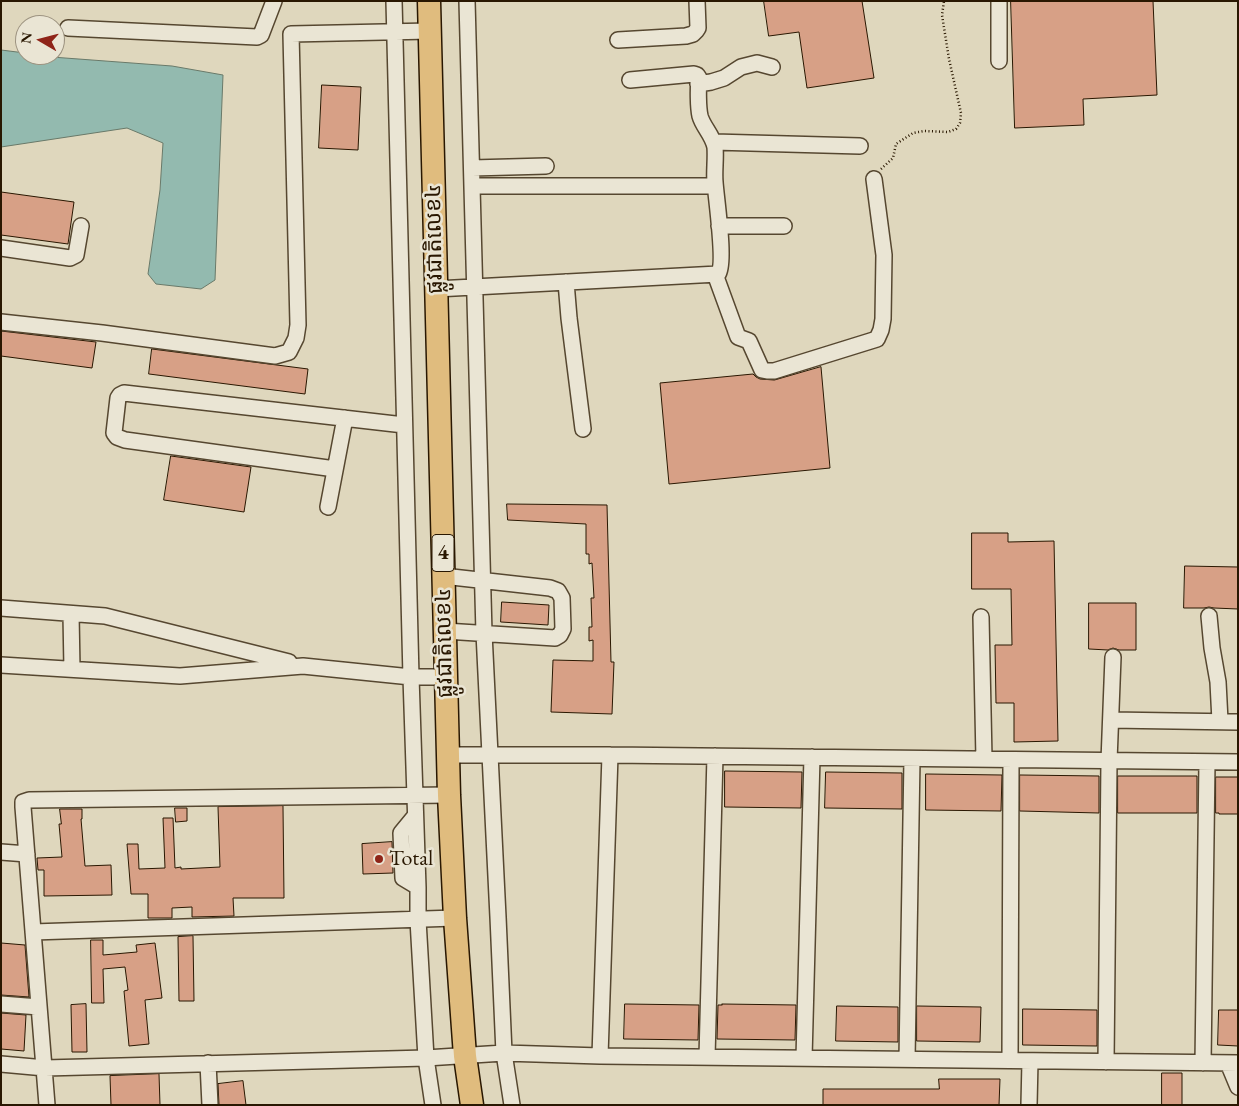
<!DOCTYPE html>
<html>
<head>
<meta charset="utf-8">
<style>
  body { margin:0 }
  #map { position:relative; width:1239px; height:1106px; overflow:hidden; background:#dfd7bd; font-family:"EB Garamond",serif }
  canvas { display:block }
  .frame { position:absolute; inset:0; border:2px solid #291701; pointer-events:none }
  .north { position:absolute; left:15px; top:15px; width:50px; height:50px; box-sizing:border-box; background:#eae5d4; border:1px solid #9d9380; border-radius:50%; rotate:278deg; font-size:14px; font-weight:700; line-height:20px; text-align:center; color:#291701 }
  .north::after { content:''; display:block; margin:auto; width:18px; height:22px; background:#8f2418; clip-path:polygon(50% 0,100% 100%,50% 72%,0 100%) }
</style>
</head>
<body>
<div id="map">
<canvas width="1239" height="1106"></canvas>
<div class="frame"></div>
<div class="north">N</div>
</div>
<script>
const g = document.querySelector('canvas').getContext('2d');
g.lineJoin = 'round';
function fill(path, color) {
  g.fillStyle = color;
  g.fill(path, 'evenodd');
}
function stroke(path, color, width, dash) {
  g.strokeStyle = color;
  g.lineWidth = width;
  g.lineCap = dash ? 'butt' : 'round';
  g.setLineDash(dash || []);
  g.stroke(path);
}
function label(font, color, halo, rows, align = 'center') {
  g.font = font + ' "EB Garamond","Noto Sans Khmer",serif';
  g.lineWidth = 5;
  g.setLineDash([]);
  g.textBaseline = 'middle';
  g.strokeStyle = halo;
  g.fillStyle = color;
  for (const [text, x, y, turn = 0] of rows) {
    g.save();
    g.translate(x, y);
    g.rotate((+turn || 0) * Math.PI / 180);
    g.textAlign = isNaN(turn) ? turn : align;
    if (halo) g.strokeText(text, 0, 0);
    g.fillText(text, 0, 0);
    g.restore();
  }
}
const water = new Path2D(`
  M1 50 25 53V55L172 66 223 75 215 280 201 289 156 284 148 274 160 190 163 143 127 128 1 147Z`);
const building = new Path2D(`
  M764 1H862L874 78 807 88 799 32 769 36Z
  M1011 1H1153L1157 95 1083 99 1084 125 1015 128Z
  M322 85 361 87 358 150 319 148Z
  M1 192 74 202 68 244 1 235Z
  M1 331 96 342 92 368 1 356Z
  M152 349 308 369 305 394 149 374Z
  M821 367 830 468 669 484 660 383 753 374 756 377 760 379 774 380Z
  M171 456 251 467 244 512 164 500Z
  M507 504 607 505 611 662H614L612 714 551 712 553 660 593 661V640L589 641V627H592L591 598H594L592 563 589 564V554H586V524L508 520Z
  M972 533H1008V542L1054 541 1058 741 1014 742V703H996L995 645H1012L1011 589H972Z
  M1185 566 1238 567V609L1214 608 1209 607 1204 608H1184Z
  M502 602 549 605 548 625 501 622Z
  M1089 603H1136V650H1119L1113 648 1108 650 1089 649Z
  M725 771 802 772 801 808 725 807Z
  M826 772 902 773V809L825 808Z
  M926 774 1002 775 1001 811 926 810Z
  M1020 775 1099 776V813L1020 811Z
  M1118 776H1197V813H1118Z
  M1216 777H1238V814H1219V813H1216Z
  M283 806 284 898H233L234 916 192 917V907L172 908V918H148V894H131L127 844H138L139 869 165 868 163 818H173L175 868 181 867V869L220 867 218 807Z
  M175 808H187V821L176 822Z
  M60 809H82V819H81L85 866 111 865 112 895 44 896V870H38L37 858 62 857 59 824H61Z
  M392 842 393 873 363 874 362 844Z
  M193 936 194 1001H179L178 937Z
  M91 940H103V955L137 952 136 945 155 943 162 998 145 1000 149 1044 129 1046 124 991 128 990 125 967 103 969 104 1003H92Z
  M1 943 25 945 29 997 1 995Z
  M86 1004 87 1052H72L71 1005Z
  M625 1004 699 1005 698 1040 624 1039Z
  M722 1004 796 1005 795 1040 717 1039 718 1005H722Z
  M837 1006 898 1007V1042L836 1041Z
  M917 1006 981 1007 980 1042 917 1041Z
  M1023 1009 1097 1010V1046L1023 1045Z
  M1219 1010H1238V1046L1218 1045Z
  M1 1013 26 1015 24 1051 1 1049Z
  M1162 1073H1182V1105H1162Z
  M159 1074 160 1105H111L110 1076Z
  M939 1079H1000L999 1105H823V1089H939Z
  M243 1081 246 1105H219L218 1084Z`);
const path = new Path2D(`
  M881 169 893 158 896 144 913 133 924 131 948 132 956 129 960 123 961 113 949 59 942 15 944 1`);
const minor = new Path2D(`
  M394 1 411 677 418 887V920L426 1058 433 1105
  M467 1 484 633 498 917 504 1053 512 1105
  M68 28 257 37 261 35 274 1
  M618 40 686 36 693 34 696 31 698 28 697 1
  M999 61V1
  M698 84 711 82 724 78 741 67 757 63 772 67
  M714 142 860 146
  M472 168 546 166
  M472 186H715
  M719 226H784
  M1 248 70 258 76 255 81 226
  M715 274 738 337 749 341 762 370 767 371H774L877 339 881 330 883 319 884 255 874 179
  M566 282 569 318 583 429
  M436 289 718 274C726 264 716 198 715 182 714 171 716 159 715 147 712 134 703 127 700 116 698 107 698 88 699 78L697 75 694 74 630 80
  M1 322 102 333 275 356 289 352 296 338 298 325 291 34 430 31
  M335 469 125 440 117 437 114 433 118 398 120 395 124 393 404 425
  M328 507 345 418
  M443 576 550 588 558 591 562 598 563 629 560 635 555 638 445 631
  M1 608 105 616 289 662
  M71 614 72 669
  M1209 616 1212 648 1218 682 1220 721
  M981 617 984 759
  M1 665 180 676 303 666 411 677H446
  M1111 720 1238 722
  M448 755H610L1238 762
  M415 816 401 833 403 878 418 887
  M1 852 27 854
  M33 932 455 918
  M1 1004 39 1007
  M600 1056 610 755
  M707 1057 715 756
  M804 1058 812 757
  M907 1059 912 759
  M1010 1060 1011 760
  M1106 1062 1109 761 1113 657
  M208 1063 210 1105
  M1203 1063 1207 762
  M1228 1063 1238 1087
  M1 1064 45 1068 426 1058 504 1053 600 1056 1238 1063
  M47 1105 23 807V802L29 800 449 795
  M1029 1105 1030 1061`);
const highway = new Path2D(`
  M429 1 449 795 455 918 465 1056 472 1105`);
const markers = [
  [379,859,5,"#8f2418"]
];
const shields = [
  [443,553,22]
];
const shieldNames = [
  ["4",443,553]
];
const streetNames = [
  ["ផ្លូវជាតិលេខ៤",435,239,-91],
  ["ផ្លូវជាតិលេខ៤",445,643,-91]
];
const poiNames = [
  ["Total",389,859]
];
fill(water, '#93baaf');
stroke(water, '#697969', 1);
fill(building, '#d7a086');
stroke(building, '#291701', 1);
stroke(minor, '#564730', 18);
stroke(highway, '#291701', 25);
stroke(path, '#291701', 2.5, [1, 2.5]);
stroke(minor, '#eae5d4', 15);
stroke(highway, '#e0bc7e', 22);
for (const [x, y, r, color] of markers) {
  const dot = new Path2D();
  dot.arc(x, y, r, 0, 2 * Math.PI);
  g.fillStyle = color;
  g.fill(dot);
  stroke(dot, '#eae5d4', 2);
}
for (const [x, y, w] of shields) {
  const box = new Path2D();
  box.roundRect(x - w / 2, y - 18.5, w, 37, 4);
  g.fillStyle = '#eae5d4';
  g.fill(box);
  stroke(box, '#291701', 1);
}
label('bold 21px', '#291701', null, shieldNames);
label('22px', '#291701', '#eae5d4', streetNames);
label('22px', '#291701', '#eae5d4', poiNames, 'left');
</script>
</body>
</html>
